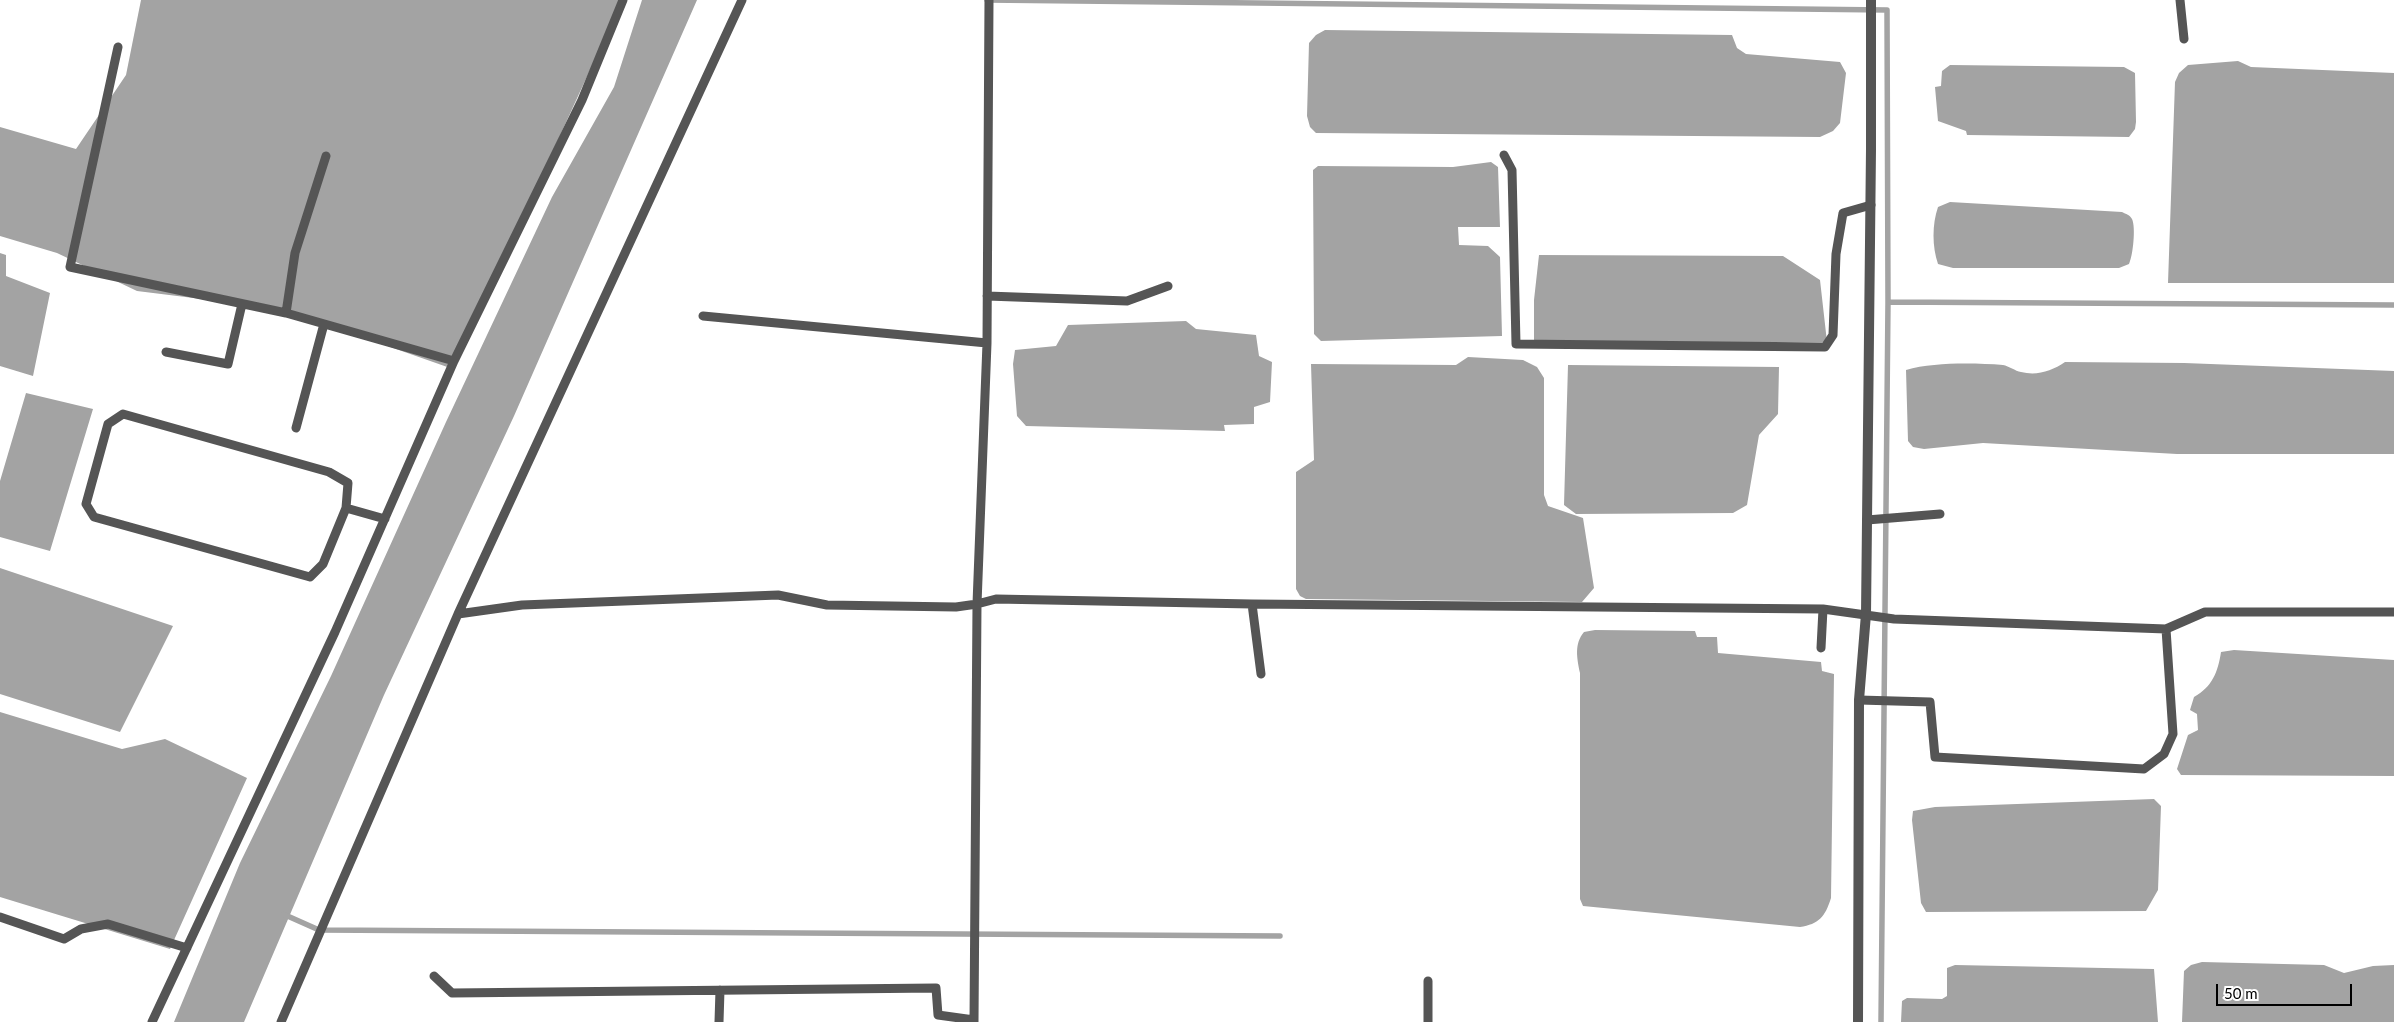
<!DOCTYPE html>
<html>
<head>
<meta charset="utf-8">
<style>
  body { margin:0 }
  #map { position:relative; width:2394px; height:1022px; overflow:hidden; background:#fff; font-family:Lato,sans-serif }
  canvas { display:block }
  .scale { position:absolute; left:2216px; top:984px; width:136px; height:22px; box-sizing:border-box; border:2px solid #000; border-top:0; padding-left:6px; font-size:15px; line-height:18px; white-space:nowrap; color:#000; -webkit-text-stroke:4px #fff; paint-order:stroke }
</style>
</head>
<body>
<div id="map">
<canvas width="2394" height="1022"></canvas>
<div class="scale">50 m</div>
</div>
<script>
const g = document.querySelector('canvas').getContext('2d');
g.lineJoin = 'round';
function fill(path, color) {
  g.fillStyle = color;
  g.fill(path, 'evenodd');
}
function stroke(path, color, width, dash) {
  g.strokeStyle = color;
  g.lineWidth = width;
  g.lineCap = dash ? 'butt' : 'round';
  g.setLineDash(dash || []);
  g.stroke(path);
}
const water = new Path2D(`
  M141 0H622L453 369 282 309 137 291 57 253 0 236V127L76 149 126 75Z
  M642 0H697L514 416 384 695 244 1022H174L240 863 331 676 446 422 552 197 614 87Z
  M1325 30 1732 35 1737 48 1746 54 1840 62 1846 73 1840 123 1833 131 1820 137 1316 133 1310 127 1307 116 1309 43 1316 35Z
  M2238 61 2251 67 2394 73V283H2168L2175 82 2179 73 2188 65Z
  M1950 65 2124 67 2135 73 2136 122 2135 129 2129 137 1967 135 1966 131 1938 121 1935 87 1941 86 1942 71Z
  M1491 162 1498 167 1500 227H1458L1459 245 1488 246 1500 257 1502 336 1321 341 1314 334 1313 170 1318 166 1453 167Z
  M1950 202 2122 212C2126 214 2130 215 2132 219 2136 227 2133 256 2129 264L2119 268H1953L1938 264C1932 247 1932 224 1938 207Z
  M0 253 6 255V276L50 293 33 376 0 366Z
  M1539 255 1783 256 1820 280 1827 342H1534V300Z
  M1186 321 1196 329 1256 335 1259 356 1272 362 1270 402 1254 407V424L1224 425 1225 431 1026 426 1017 416 1013 364 1015 350 1056 346 1068 325Z
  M1468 357 1523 360 1537 367 1544 378V495L1548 506 1583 518 1594 588 1582 602 1306 599 1300 596 1296 589V472L1314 460 1311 364 1456 365Z
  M2065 362 2184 363 2394 371V454H2177L1983 443 1924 449 1913 447 1908 441 1906 370C1934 362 1974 363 2003 365 2009 366 2015 371 2021 372 2037 376 2052 371 2065 362Z
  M1568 365 1779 367 1778 414 1759 435 1747 505 1733 513 1576 514 1564 505Z
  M26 393 93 409 50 551 0 537V481Z
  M0 568 173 626 120 732 0 694Z
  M1595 630 1695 631 1697 637H1717L1718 653 1821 662 1822 671 1834 674 1831 898C1825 917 1819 924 1800 927L1583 906 1580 899V673C1577 658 1574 644 1584 632Z
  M2234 650 2394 660V776L2181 775 2177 769 2188 735 2198 730 2197 714 2190 710 2194 697C2212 687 2218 672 2221 652Z
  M0 712 122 749 165 739 247 778 170 949 0 897Z
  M2154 799 2161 806 2158 890 2146 911 1926 912 1921 903 1912 820 1913 811 1935 807Z
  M2202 962 2324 965 2344 973 2373 966 2394 965V1022H2182L2184 971 2191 965Z
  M1955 965 2154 969 2158 1022H1901L1902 1001 1907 998 1942 999 1947 996V968Z`);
const stream = new Path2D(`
  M987 0 1887 10 1888 302 2394 305
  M283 914 319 930 1280 936
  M1881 1022 1888 302`);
const service = new Path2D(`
  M2180 0 2184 39
  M118 47 70 267 286 313 454 361
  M1504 155 1512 170 1516 344 1825 347 1833 335 1836 254 1843 213 1871 205
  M987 296 1127 301 1168 286
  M286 313 295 253 326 156
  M703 316 987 343
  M166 352 228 364 242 304
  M296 428 324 324
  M346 508 323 564 310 577 94 517 86 504 108 424 123 414 329 472 348 483 346 508 385 519
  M1867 520 1940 514
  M1252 604 1261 674
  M458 614 522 605 778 595 827 605 956 607 977 604 996 599 1252 604 1823 609 1894 619 2166 629 2205 612H2394
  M1821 648 1823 609
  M1859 700 1930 702 1935 757 2144 769 2164 754 2173 734 2166 629
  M0 917 64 939 81 929 108 924 187 948
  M434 976 452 993 936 988 938 1015 974 1020
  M152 1022 335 632 454 361 582 100 623 0
  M281 1022 458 614 742 0
  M719 1022 720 990
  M974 1022 977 604 987 343 989 0
  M1428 1022V981`);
const tertiary = new Path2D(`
  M1858 1022 1859 700 1866 614 1871 149V0`);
fill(water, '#a3a3a3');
stroke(stream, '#a3a3a3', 5.5);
stroke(service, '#555', 9);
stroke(tertiary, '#555', 10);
</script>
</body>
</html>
